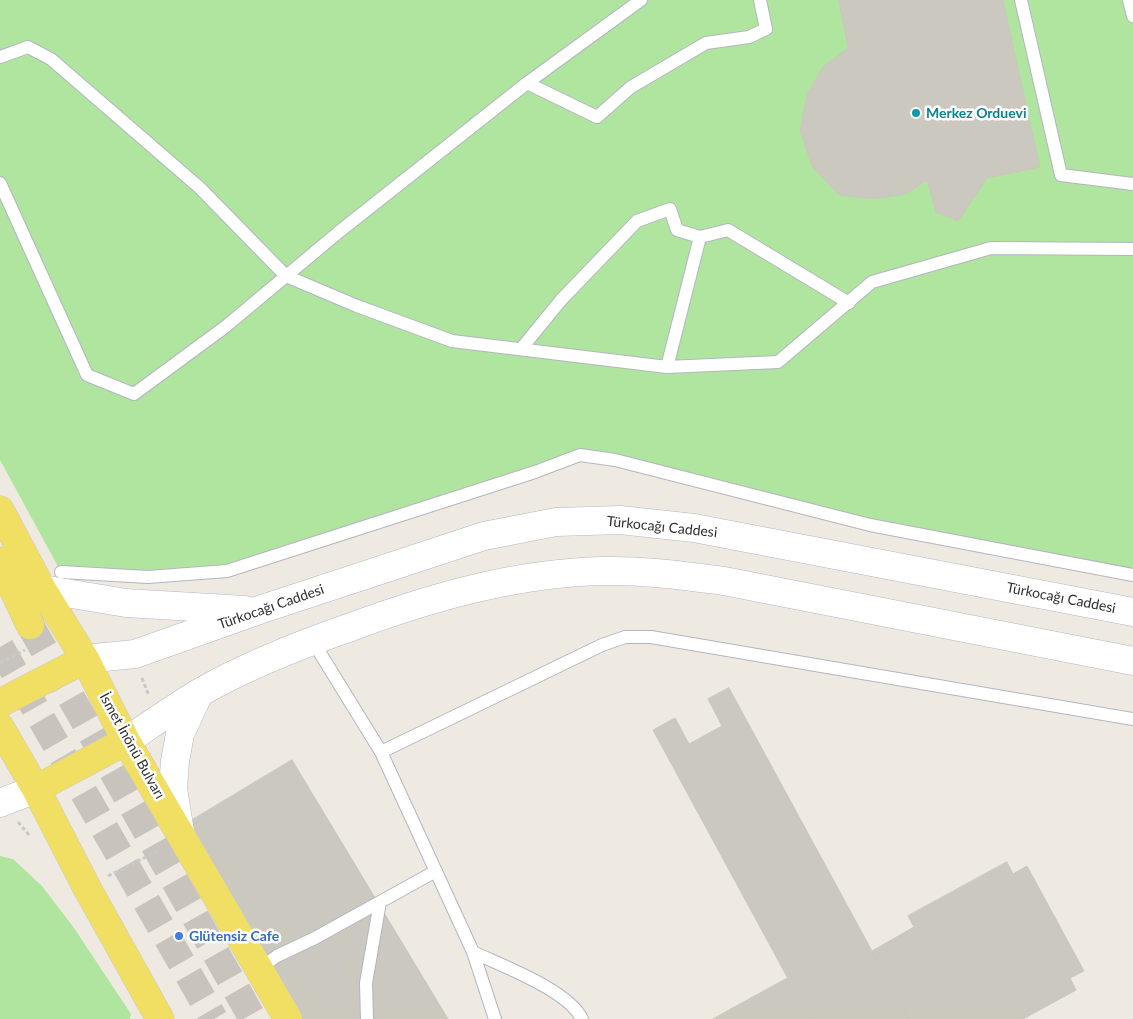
<!DOCTYPE html>
<html>
<head>
<meta charset="utf-8">
<style>
  body { margin:0 }
  canvas { display:block; background:#efeae1 }
</style>
</head>
<body>
<canvas width="1133" height="1019"></canvas>
<script>
const g = document.querySelector('canvas').getContext('2d');
g.lineJoin = 'round';
function fill(path, color) {
  g.fillStyle = color;
  g.fill(path, 'evenodd');
}
function stroke(path, color, width, dash) {
  g.strokeStyle = color;
  g.lineWidth = width;
  g.lineCap = dash ? 'butt' : 'round';
  g.setLineDash(dash || []);
  g.stroke(path);
}
function label(font, color, halo, rows, align = 'center') {
  g.font = font + ' Lato,sans-serif';
  g.lineWidth = 5;
  g.setLineDash([]);
  g.textBaseline = 'middle';
  g.strokeStyle = halo;
  g.fillStyle = color;
  for (const [text, x, y, turn = 0] of rows) {
    g.save();
    g.translate(x, y);
    g.rotate((+turn || 0) * Math.PI / 180);
    g.textAlign = isNaN(turn) ? turn : align;
    if (halo) g.strokeText(text, 0, 0);
    g.fillText(text, 0, 0);
    g.restore();
  }
}
const green = new Path2D(`
  M0 0H1133V575L870 525 580 455 227 571 61 572 0 460Z
  M0 856 13 859 42 886 74 928 131 1014 130 1019H0Z`);
const building = new Path2D(`
  M839 0H1003L1040 167 987 178 958 221 936 212 927 180 906 194 873 199 839 195 812 166 800 130 807 95 822 68 848 48Z
  M729 688 872 951 909 1019H810L653 730 675 718 689 744 722 726 708 699Z
  M292 760 448 1019H300L184 825Z
  M1007 862 1013 874 1027 866 1084 971 1070 978 1076 990 1023 1019H909L872 951 914 927 908 916Z
  M788 978 810 1019H713Z`);
const primaryTunnel = new Path2D(`
  M30 625 253 1019
  M0 647 214 1019`);
const path = new Path2D(`
  M0 663 25 650
  M142 678 149 696
  M18 822 30 836
  M108 876 160 850
  M325 953 348 990`);
const lane = new Path2D(`
  M1021 0 1061 175 1133 184
  M1129 0 1133 16
  M0 57 28 47 51 59 200 188 286 276 357 306 452 341 667 367 778 362 872 282 991 248 1133 249
  M527 83 597 117 631 87 706 43 749 37 766 29 760 0
  M0 183 87 375 134 394 225 327 340 231 527 83 641 0
  M521 349 561 300 637 221 670 209 677 230 700 237 728 230 849 303
  M667 367 700 237
  M61 572 148 577 227 571 535 472 580 455 615 460 870 525 1133 575
  M312 640 381 752 602 645 625 637H651L1133 719
  M381 752 473 952 495 1019
  M473 952C502 966 568 990 582 1019
  M259 969 277 956 315 938 436 871
  M367 1019 366 983 380 902`);
const secondary = new Path2D(`
  M42 589 126 603 245 610
  M85 659 135 654 259 610 484 536 556 522 620 520 694 528 1133 612
  M126 741C150 725 174 708 199 693 246 666 299 645 351 627 432 597 516 573 603 571 644 570 684 576 724 581L1133 661
  M0 803 36 789
  M180 832 173 789 175 761 180 734 199 693`);
const primary = new Path2D(`
  M0 510 42 589 85 659 126 741 288 1019
  M0 561 30 625
  M0 703 85 659
  M0 727 36 789 87 888 160 1019
  M36 789 126 741`);
const markers = [
  [916,113,5,"#0f9aa8"],
  [179,936,5,"#3f7fe0"]
];
const cultureNames = [
  ["Merkez Orduevi",926,113]
];
const streetNames = [
  ["Türkocağı Caddesi",662,527,6],
  ["Türkocağı Caddesi",1061,598,11],
  ["Türkocağı Caddesi",271,607,-19],
  ["İsmet İnönü Bulvarı",132,746,61]
];
const shopNames = [
  ["Glütensiz Cafe",189,936]
];
fill(green, '#afe59e');
fill(building, '#cbc8bf');
stroke(building, '#cbc7ba', 1);
stroke(primaryTunnel, '#c8c4bd', 28, [28, 14]);
stroke(lane, '#b4b5c1', 14);
stroke(secondary, '#b4b5c1', 29);
stroke(primary, '#c9c9c9', 29);
stroke(path, '#c9c9c9', 3, [4, 2.5]);
stroke(lane, '#fff', 12);
stroke(secondary, '#fff', 28);
stroke(primary, '#f1df64', 28);
for (const [x, y, r, color] of markers) {
  const dot = new Path2D();
  dot.arc(x, y, r, 0, 2 * Math.PI);
  g.fillStyle = color;
  g.fill(dot);
  stroke(dot, '#fff', 2);
}
label('bold 14px', '#0d838f', '#fff', cultureNames, 'left');
label('14px', '#2e2e2e', '#fff', streetNames);
label('bold 14px', '#366cbe', '#fff', shopNames, 'left');
</script>
</body>
</html>
